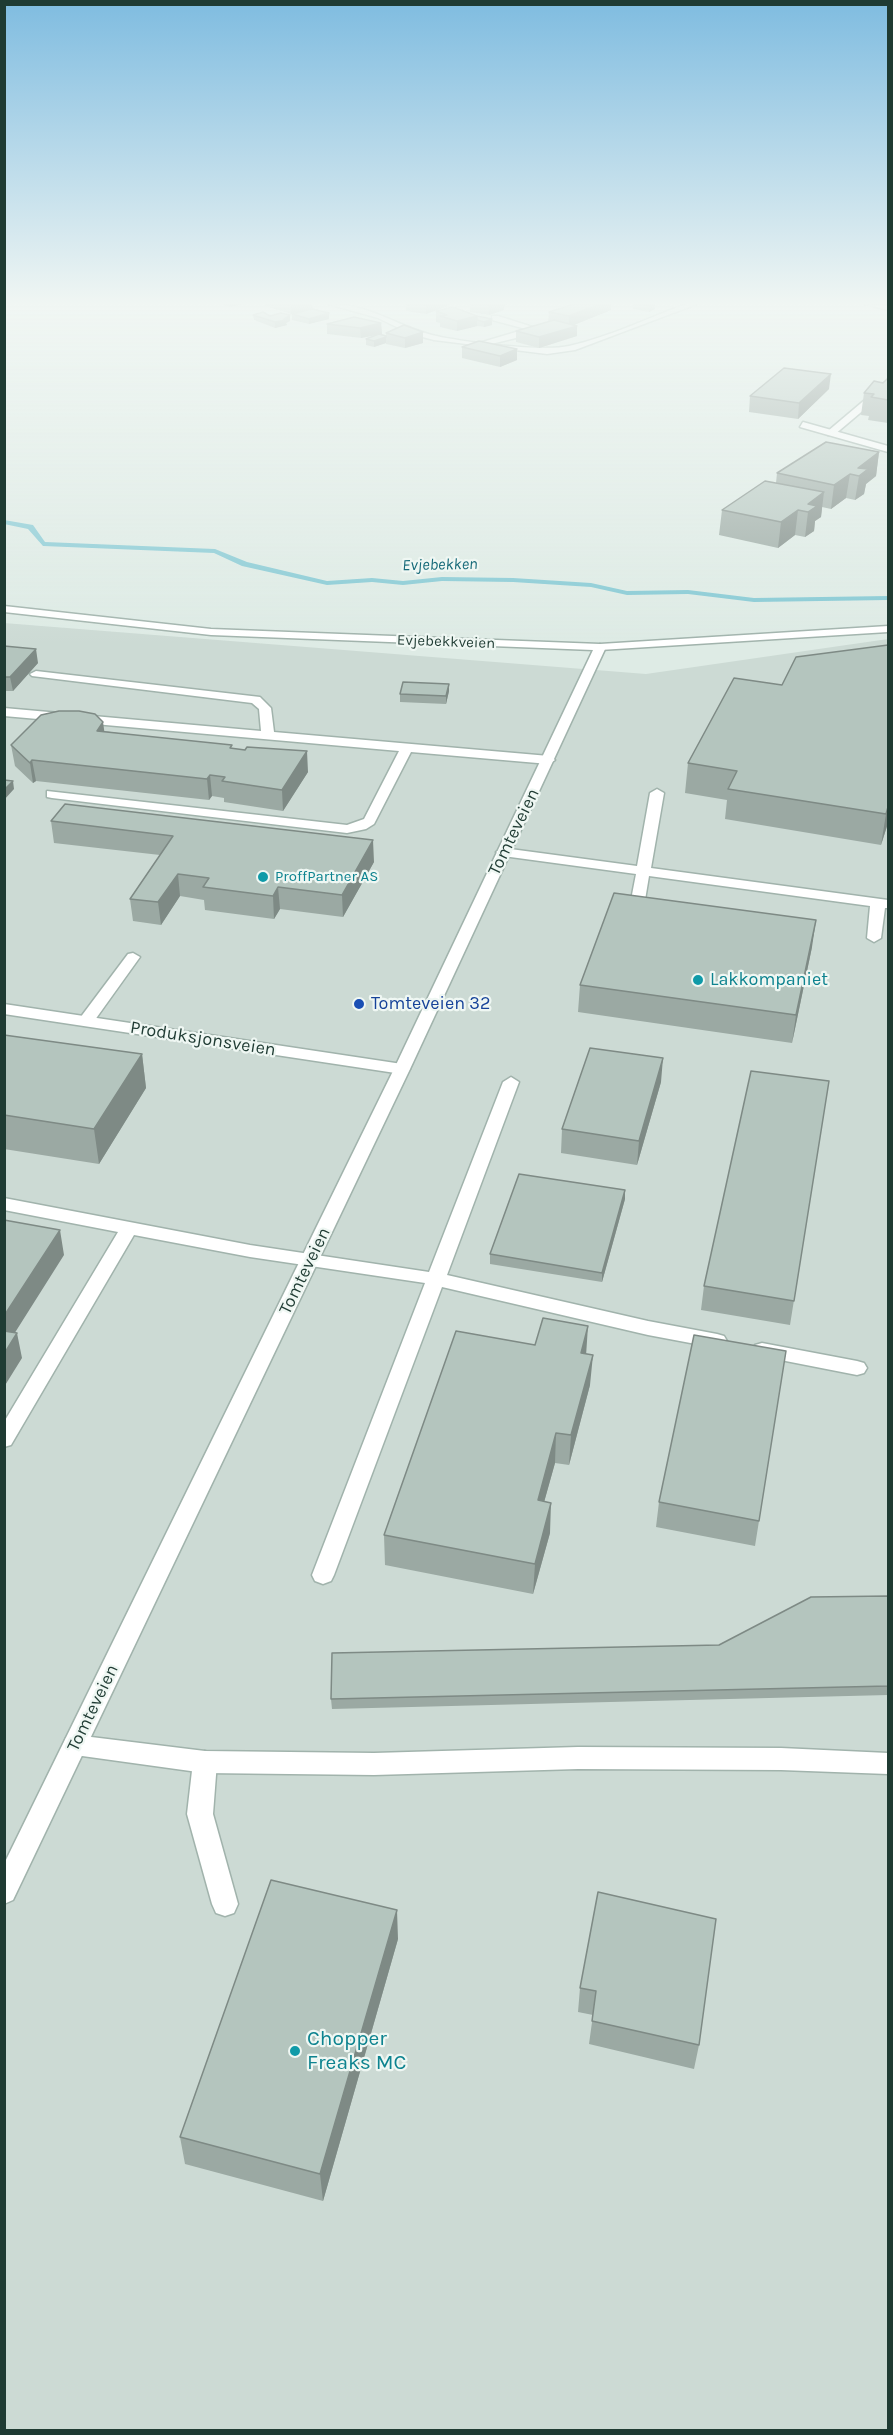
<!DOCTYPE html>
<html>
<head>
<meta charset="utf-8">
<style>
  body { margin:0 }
  #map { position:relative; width:893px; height:2435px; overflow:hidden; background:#deebe5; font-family:Karla,sans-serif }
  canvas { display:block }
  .frame { position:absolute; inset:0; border:6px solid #1f3b33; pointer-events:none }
</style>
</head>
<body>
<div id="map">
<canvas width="893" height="2435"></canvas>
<div class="frame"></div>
</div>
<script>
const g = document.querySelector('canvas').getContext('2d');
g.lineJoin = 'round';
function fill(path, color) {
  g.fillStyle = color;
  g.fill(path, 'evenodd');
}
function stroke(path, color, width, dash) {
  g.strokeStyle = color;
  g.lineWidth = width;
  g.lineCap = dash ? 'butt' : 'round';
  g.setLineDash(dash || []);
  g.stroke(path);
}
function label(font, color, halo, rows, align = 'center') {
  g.font = font + ' Karla,sans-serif';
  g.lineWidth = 4.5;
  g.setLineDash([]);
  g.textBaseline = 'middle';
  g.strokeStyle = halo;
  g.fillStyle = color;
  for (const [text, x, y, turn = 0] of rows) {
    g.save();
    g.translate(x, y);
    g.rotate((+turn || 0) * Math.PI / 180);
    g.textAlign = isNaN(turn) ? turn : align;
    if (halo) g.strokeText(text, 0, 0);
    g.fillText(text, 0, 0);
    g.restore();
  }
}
const built = new Path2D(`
  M4 623 646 674 888 639V2430H5Z`);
const stream = new Path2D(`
  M4 520 33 525 45 542 215 549 247 562 327 581 372 578 403 581 442 577 513 578 591 583 627 591 688 590 754 598 888 596V600L754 602 688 594 627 595 591 587 513 582 442 581 403 585 372 582 327 585 242 566 214 553 43 546 28 529 4 524Z`);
const service = new Path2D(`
  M492 316H498L536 328 528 335 479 347V343L526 329 492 320Z
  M888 391V395L879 397 834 435H828V431L873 393Z
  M36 671 260 697 271 708 274 732 549 756 555 760 549 764 411 752 374 824 366 829 347 833 52 798 47 797V791L347 825 364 819 399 751 4 716V708L261 731 259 709 252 703 32 676 30 674Z
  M657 789 664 793 651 868 888 900V908H885L881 938 874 942 867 938 870 906 649 876 645 900 638 904 631 900 636 874 503 856 496 852 503 848 637 866 650 793Z
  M133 953 140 957 92 1024H80L78 1021 80 1018 128 954Z
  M511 1077 519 1082 447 1275 648 1321 717 1334 724 1336 727 1341 724 1346 717 1348 648 1335 442 1287 334 1575 331 1581 323 1584 315 1581 312 1575 425 1283 250 1257 134 1235 11 1445 4 1447V1422L118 1232 4 1210V1198L250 1245 429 1272 503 1082Z
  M762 1343 857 1361 864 1363 867 1368 864 1373 857 1375 755 1355 752 1350 755 1345Z
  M205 1751 214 1754 217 1762 213 1814 238 1904 234 1913 225 1916 216 1913 212 1904 187 1814 193 1762 196 1754Z`);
const minor = new Path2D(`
  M328 304C371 304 394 325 432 335 461 342 542 352 569 346 609 337 648 318 686 304H697L575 350 547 354 434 340 411 334 378 318Z
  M864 304 888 306V310Z
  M803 422 888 446V452L800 427Z
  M888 626V632L600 650 594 647 600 644Z
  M4 1004 402 1064 410 1069 402 1074 4 1014Z
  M75 1735 205 1751 374 1753 578 1747 781 1748 888 1753V1774L781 1770 578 1769 374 1775 205 1773 75 1755 66 1752 63 1745 66 1738Z`);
const tertiary = new Path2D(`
  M4 606 211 629 600 644 606 647 410 1069 13 1900 4 1904V1864L394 1069 593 650 211 635 4 612Z`);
const wall = new Path2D(`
  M222 304H242L230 307Z
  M265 304H312V309L329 319 309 324 292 320V314L304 311 291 314 265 306Z
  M406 304H449L445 307 426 314 406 311Z
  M470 304H508L504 306V310L489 315 470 312Z
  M571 304H611V310L574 325 577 336 539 348 516 342V331L548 322 549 312 571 305Z
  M633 304H655V309L649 312 633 309Z
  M436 311 477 316 492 319V325L484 327 477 326 457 331 440 327V323L436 322Z
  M253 315H290V321L286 323 287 325 275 328 254 320Z
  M381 323 382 334 361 338 327 334V324Z
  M423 332V343L405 348 386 344V343L374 347 366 345V339L386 336V333Z
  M462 347 517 349V360L500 367 462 358Z
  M888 379V423L868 420 869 416 861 415 864 393Z
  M829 389 798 419 749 412 750 396Z
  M879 452 876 476 866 484 864 494 855 500 846 498 831 509 822 507 821 517 815 521 814 531 805 537 795 535 778 548 719 535 722 510 776 483 777 473Z
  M888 645V823L881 845 725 819 727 800 685 793 688 763 782 685Z
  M4 646 38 663 13 691H4Z
  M449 691 446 704 400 702V694Z
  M104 731 232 749 308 772 283 811 224 802V798L212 796 209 800 36 781 33 783 15 766 11 745Z
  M65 804 374 862 343 917 280 909 274 919 205 910 204 900 180 896 161 925 133 921 130 899 160 855 54 843 51 821Z
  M812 947 792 1043 578 1012 580 985Z
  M4 1035 142 1054 146 1088 99 1164 4 1149Z
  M829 1081 790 1325 701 1310 704 1286Z
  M661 1082 637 1165 561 1153 562 1129Z
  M625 1199 602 1282 490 1264V1254Z
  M786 1351 755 1546 656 1527 659 1502Z
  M586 1354 590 1385 569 1465 555 1463 544 1502 550 1533 533 1594 385 1565 384 1535Z
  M888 1596V1695L332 1709 331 1699 719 1645Z
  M598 1892 699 2045 694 2069 589 2044 593 2015 578 2012 580 1988Z
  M398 1939 323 2201 185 2164 180 2137Z`);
const shadedWall = new Path2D(`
  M230 304H242L230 307Z
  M291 304H312L313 309 291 314Z
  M426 304H449L445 307 426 314Z
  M491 304H508L504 306V310L489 315V305Z
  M600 304H611V310L569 327V316Z
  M655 304V309L649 312 650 306Z
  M329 313V319L309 324V319Z
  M290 315V321L286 323 287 325 275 328V322L284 319Z
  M477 316V326L457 331V321Z
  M492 319V325L484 327V322Z
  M381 323 382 334 361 338 360 328Z
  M577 326V336L539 348V337Z
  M423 332V343L405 348V338Z
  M386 337V343L374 347V341Z
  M517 349V360L500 367V356Z
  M831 374 829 389 798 419 799 403Z
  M879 452 876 476 866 484 864 494 855 500 859 476 858 468Z
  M850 474 846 498 831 509 834 485Z
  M824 492 821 517 815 521 814 531 805 537 808 512V504Z
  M798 510 795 535 778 548 781 522Z
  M36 649 38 663 13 691 10 677Z
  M449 684V691L446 704V696Z
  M103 722 106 743 97 731Z
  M307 751 308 772 283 811 282 790Z
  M32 760 36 781 33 783 30 763Z
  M210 775 212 796 209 800 207 779Z
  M13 781 14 789 4 800V790Z
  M888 807V823L881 845 886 814Z
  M373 840 374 862 343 917 342 895Z
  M178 874 180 896 161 925 158 902Z
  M278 887 280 909 274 919 273 896Z
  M816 920 812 947 792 1043 796 1015Z
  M142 1054 146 1088 99 1164 94 1129Z
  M663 1058 661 1082 637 1165 639 1141Z
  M625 1190V1199L602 1282V1273Z
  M60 1230 64 1255 4 1350V1316Z
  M588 1326 586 1356 581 1353Z
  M17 1333 22 1358 4 1387V1354Z
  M593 1355 590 1385 569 1465 571 1435Z
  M556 1433 555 1463 536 1531 538 1500Z
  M551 1503 550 1533 533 1594 535 1564Z
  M397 1910 398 1939 323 2201 320 2174Z`);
const building = new Path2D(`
  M574 304H600L569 316 549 312Z
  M640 304H655L650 306Z
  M453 307 477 316 457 321 440 316 447 315 436 311Z
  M312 309 329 313 309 319 292 314Z
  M263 312 270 316 281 313 290 315 284 319 286 320 275 322 253 315Z
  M477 316 492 319 484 322 477 320Z
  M354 317 381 323 360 328 327 324Z
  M554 320 577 326 539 337 516 331Z
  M404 325 423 332 405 338 386 333Z
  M379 334 386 336V337L374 341 366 339Z
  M479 341 517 349 500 356 462 347Z
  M784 368 831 374 799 403 750 396Z
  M887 379H888V400L871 397 874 394 864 393 874 381 883 383Z
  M826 442 879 452 858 468 868 469 859 476 850 474 834 485 777 473Z
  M765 481 824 492 808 504 817 506 808 512 798 510 781 522 722 510Z
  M888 645V807L886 814 728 789 737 771 688 763 734 678 782 685 796 657Z
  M4 646 36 649 10 677H4Z
  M403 682 449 684 446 696 400 694Z
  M59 711H79L95 714 103 722 97 731 232 745 230 748 245 750 247 747 307 751 282 790 222 781 225 777 210 775 207 779 32 760 30 763 11 745 41 715Z
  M4 780 13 781 4 790Z
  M65 804 373 840 342 895 278 887 273 896 203 887 209 878 178 874 158 902 130 899 173 836 51 821Z
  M614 893 816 920 796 1015 580 985Z
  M4 1035 142 1054 94 1129 4 1115Z
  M590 1048 663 1058 639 1141 562 1129Z
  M751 1071 829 1081 794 1301 704 1286Z
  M519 1174 625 1190 602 1273 490 1254Z
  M4 1220 60 1230 4 1316Z
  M543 1318 588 1326 581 1353 593 1355 571 1435 556 1433 538 1500 551 1503 535 1564 384 1535 456 1331 535 1345Z
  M4 1331 17 1333 4 1354Z
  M694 1335 786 1351 759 1521 659 1502Z
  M888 1596V1686L331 1699 332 1653 719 1645 811 1597Z
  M271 1880 397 1910 320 2174 180 2137Z
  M598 1892 716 1919 699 2045 592 2021 596 1991 580 1988Z`);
const markers = [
  [263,877,6,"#0f9aa8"],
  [698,980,6,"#0f9aa8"],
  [359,1004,6,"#1a4fb4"],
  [295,2051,6,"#0f9aa8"]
];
const farStreetnames = [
  ["Evjebekkveien",446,642,2]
];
const farCulturenames = [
  ["ProffPartner AS",275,877]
];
const farWaternames = [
  ["Evjebekken",440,565,-1]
];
const streetNames = [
  ["Tomteveien",514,832,-64],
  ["Produksjonsveien",203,1039,9],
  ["Tomteveien",305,1271,-64],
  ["Tomteveien",93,1708,-64]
];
const cultureNames = [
  ["Lakkompaniet",710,980]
];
const transitNames = [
  ["Tomteveien 32",371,1004]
];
const nearCulturenames = [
  ["Chopper",307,2039],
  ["Freaks MC",307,2063]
];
fill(built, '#ccdad4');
fill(stream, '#83c8d3');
stroke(service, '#a1b3ac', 3);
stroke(minor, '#a1b3ac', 3);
stroke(tertiary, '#a1b3ac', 3);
fill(service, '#fff');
fill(minor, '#fff');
fill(tertiary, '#fff');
fill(wall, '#9ba9a3');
fill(shadedWall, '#7e8a85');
fill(building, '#b4c5be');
stroke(building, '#7e8a85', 1.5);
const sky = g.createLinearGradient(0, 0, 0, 645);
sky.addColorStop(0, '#7fbce0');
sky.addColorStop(0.47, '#f0f6f3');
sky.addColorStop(1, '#f0f6f300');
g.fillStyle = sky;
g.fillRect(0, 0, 893, 645);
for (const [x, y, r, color] of markers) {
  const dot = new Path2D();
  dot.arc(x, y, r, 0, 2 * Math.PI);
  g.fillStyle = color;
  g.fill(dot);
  stroke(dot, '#eff7f3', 2);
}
label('15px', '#1f3b33', '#eff7f3', farStreetnames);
label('15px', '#0d838f', '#eff7f3', farCulturenames, 'left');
label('italic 16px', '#176a79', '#eff7f3', farWaternames);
label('18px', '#1f3b33', '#eff7f3', streetNames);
label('18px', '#0d838f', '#eff7f3', cultureNames, 'left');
label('18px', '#164399', '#eff7f3', transitNames, 'left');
label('21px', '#0d838f', '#eff7f3', nearCulturenames, 'left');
</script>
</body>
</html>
